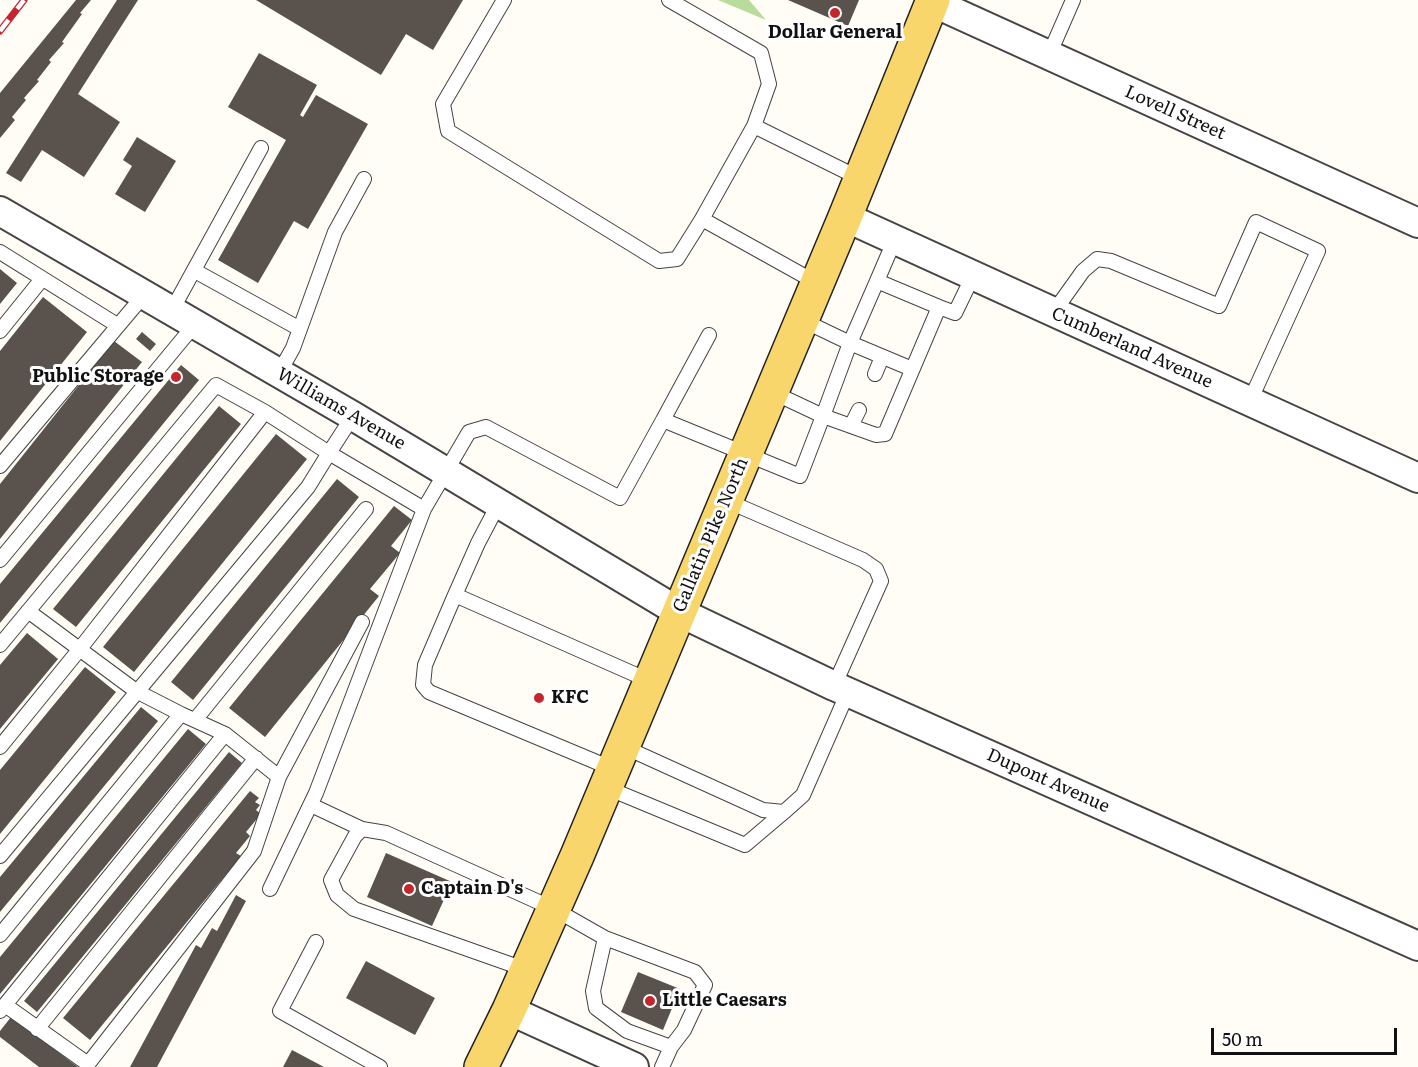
<!DOCTYPE html>
<html>
<head>
<meta charset="utf-8">
<style>
  body { margin:0 }
  #map { position:relative; width:1418px; height:1067px; overflow:hidden; background:#fffdf5; font-family:Literata,serif }
  canvas { display:block }
  .scale { position:absolute; left:1211px; top:1028px; width:186px; height:27px; box-sizing:border-box; border:3px solid #111; border-top:0; padding-left:8px; font-size:18px; line-height:21px; white-space:nowrap; color:#111; -webkit-text-stroke:4px #fff; paint-order:stroke }
</style>
</head>
<body>
<div id="map">
<canvas width="1418" height="1067"></canvas>
<div class="scale">50 m</div>
</div>
<script>
const g = document.querySelector('canvas').getContext('2d');
g.lineJoin = 'round';
function fill(path, color) {
  g.fillStyle = color;
  g.fill(path, 'evenodd');
}
function stroke(path, color, width, dash) {
  g.strokeStyle = color;
  g.lineWidth = width;
  g.lineCap = dash ? 'butt' : 'round';
  g.setLineDash(dash || []);
  g.stroke(path);
}
function label(font, color, halo, rows, align = 'center') {
  g.font = font + ' Literata,serif';
  g.lineWidth = 6;
  g.setLineDash([]);
  g.textBaseline = 'middle';
  g.strokeStyle = halo;
  g.fillStyle = color;
  for (const [text, x, y, turn = 0] of rows) {
    g.save();
    g.translate(x, y);
    g.rotate((+turn || 0) * Math.PI / 180);
    g.textAlign = isNaN(turn) ? turn : align;
    if (halo) g.strokeText(text, 0, 0);
    g.fillText(text, 0, 0);
    g.restore();
  }
}
const forest = new Path2D(`
  M718 0H749L766 20Z`);
const building = new Path2D(`
  M76 0H91L80 13 82 14 62 42 64 43 49 60 51 62 37 80 39 81 24 98 26 100 12 117 15 120 0 138V93Z
  M117 0H138L78 94 120 122 84 177 42 150 21 182 6 173Z
  M256 0H463L433 50 406 34 381 75Z
  M788 0H859L848 26Z
  M259 53 317 85 300 115 303 117 316 95 368 124 308 229 294 221 258 283 218 260 286 140 228 107Z
  M137 137 176 161 145 212 115 194 132 166 123 160Z
  M0 269 17 283 0 304Z
  M43 297 87 332 0 441V351Z
  M142 332 156 344 150 351 136 339Z
  M114 341 142 362 0 539V484Z
  M181 365 199 380 0 623V584Z
  M219 406 241 424 76 627 53 609Z
  M276 434 307 459 134 672 103 647Z
  M337 479 359 497 193 700 171 682Z
  M394 506 412 520 391 546 400 553 370 589 379 596 265 737 229 708Z
  M27 633 58 659 0 729V665Z
  M85 667 116 692 0 834V770Z
  M141 707 158 721 0 912V877Z
  M188 729 206 744 0 994V957Z
  M229 752 242 763 37 1012 24 1001Z
  M250 791 259 798 255 802 260 805 256 810 261 814 246 832 250 836 236 853 241 856 90 1040 63 1018Z
  M386 853 452 882 432 926 367 897Z
  M236 895 246 901 157 1067H130L196 945 201 948 212 928 217 931Z
  M366 961 435 998 415 1035 346 998Z
  M638 972 680 989 663 1030 621 1012Z
  M11 1017 78 1067H39L0 1037V1031Z
  M292 1050 324 1067H283Z`);
const service = new Path2D(`
  M504 0 443 104 448 131 659 261 677 259 702 219
  M669 0 761 53 769 84 754 126
  M1049 55 1073 0
  M0 252 117 325
  M195 271 300 329
  M877 281 895 239
  M817 283 702 219 754 126 861 179
  M172 310 261 148
  M1053 313 1083 271 1097 259 1111 261 1219 306 1256 222 1318 251 1250 401
  M802 320 850 343 823 416 876 435 885 434 939 307 955 313 973 276
  M0 331 42 279
  M912 369 850 343 877 281 939 307
  M279 373 293 348 335 232 364 179
  M875 374 882 357
  M353 416 329 453 424 509 469 432 486 427 620 498 663 420 800 476 823 416 772 392
  M663 420 709 335
  M851 426 859 410
  M0 466 144 295
  M725 500 863 560 876 569 881 581 834 686
  M0 560 196 323
  M455 595 478 543 499 503
  M28 611 136 691 181 714
  M0 645 216 385 265 412 329 453 308 487 0 856
  M195 720 366 509
  M622 746 763 810 784 812 803 795 848 692
  M0 747 79 650 265 412
  M613 769 429 692 423 685 425 665 455 595 650 681
  M605 787 745 845 784 812
  M311 805 362 829
  M270 889 316 793 424 509
  M0 935 181 714 225 734 279 777 362 622
  M605 938 593 991 596 1008 627 1031 671 1047
  M316 942 280 1011 380 1067
  M527 970 354 909 337 895 331 880 355 836 362 829 386 833 554 909 605 938 695 972 705 985 684 1030 671 1047 662 1067
  M5 1005 88 1064 254 851 279 777
  M0 1011 225 734
  M37 1029 256 758`);
const minor = new Path2D(`
  M932 2 1418 223
  M0 211 353 416 679 612 834 686 1418 946
  M845 217 1418 478
  M509 1010 634 1067`);
const primary = new Path2D(`
  M481 1067 509 1010 577 856 845 217 933 0`);
const rail = new Path2D(`
  M0 31 24 0`);
const markers = [
  [835,13,6,"#c4262e"],
  [176,377,6,"#c4262e"],
  [539,698,6,"#c4262e"],
  [409,889,6,"#c4262e"],
  [650,1001,6,"#c4262e"]
];
const poiNames = [
  ["Dollar General",835,33,"center"],
  ["Public Storage",164,377,"right"],
  ["KFC",551,698],
  ["Captain D's",421,889],
  ["Little Caesars",662,1001]
];
const streetNames = [
  ["Lovell Street",1175,113,24],
  ["Cumberland Avenue",1132,348,24],
  ["Williams Avenue",341,409,30],
  ["Gallatin Pike North",711,535,-67],
  ["Dupont Avenue",1048,781,24]
];
fill(forest, '#b9dc9c');
fill(building, '#5a524d');
stroke(service, '#444', 16);
stroke(minor, '#444', 32);
stroke(primary, '#222', 36);
stroke(service, '#fff', 14);
stroke(minor, '#fff', 28);
stroke(primary, '#f9d66b', 33);
stroke(rail, '#c4262e', 7);
stroke(rail, '#fff', 4.5, [14]);
for (const [x, y, r, color] of markers) {
  const dot = new Path2D();
  dot.arc(x, y, r, 0, 2 * Math.PI);
  g.fillStyle = color;
  g.fill(dot);
  stroke(dot, '#fff', 2);
}
label('bold 18px', '#111', '#fff', poiNames, 'left');
label('18px', '#111', '#fff', streetNames);
</script>
</body>
</html>
